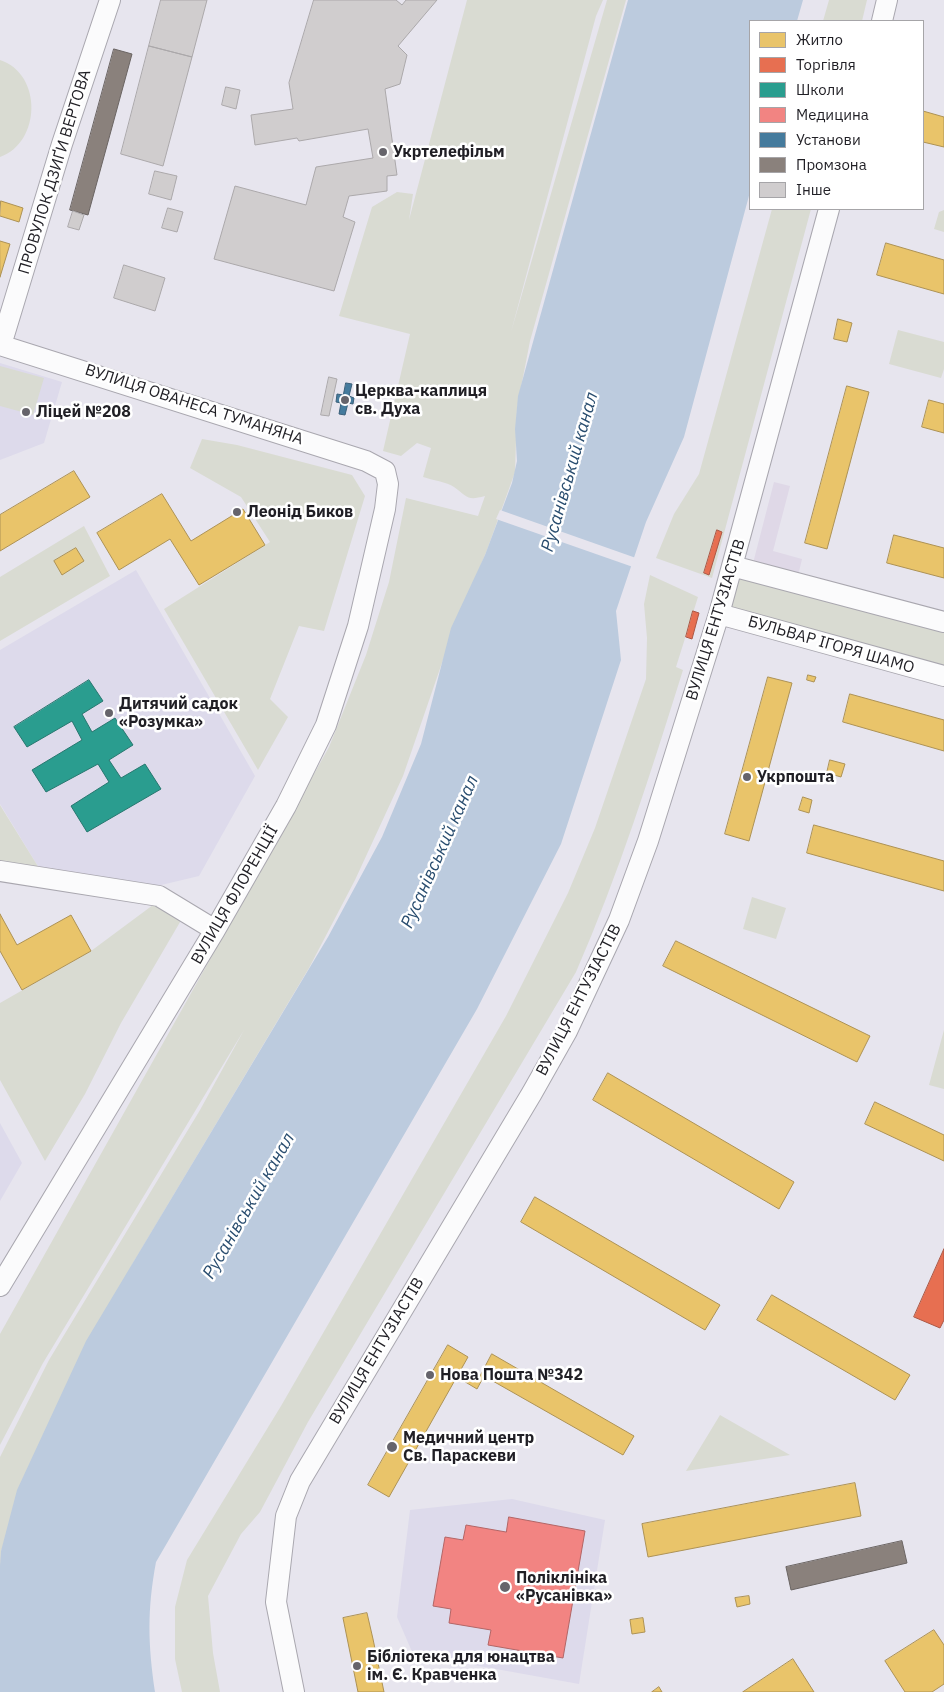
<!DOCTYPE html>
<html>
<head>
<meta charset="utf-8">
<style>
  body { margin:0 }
  #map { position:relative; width:944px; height:1692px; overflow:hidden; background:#e7e5ee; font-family:"IBM Plex Sans",sans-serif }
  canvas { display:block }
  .legend { position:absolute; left:749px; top:20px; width:175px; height:190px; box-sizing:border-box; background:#fff; border:1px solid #a6a5a8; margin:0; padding:6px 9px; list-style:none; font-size:15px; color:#201f25 }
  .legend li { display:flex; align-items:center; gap:10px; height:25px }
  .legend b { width:25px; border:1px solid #a6a5a8 }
</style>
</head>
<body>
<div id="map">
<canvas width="944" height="1692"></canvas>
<ul class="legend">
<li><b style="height:14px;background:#e9c46a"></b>Житло</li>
<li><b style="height:14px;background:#e76f51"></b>Торгівля</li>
<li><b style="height:14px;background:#2a9d8f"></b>Школи</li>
<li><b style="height:14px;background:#f28482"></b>Медицина</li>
<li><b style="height:14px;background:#457b9d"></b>Установи</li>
<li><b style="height:14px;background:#8a817c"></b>Промзона</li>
<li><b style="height:14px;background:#d0cdce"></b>Інше</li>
</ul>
</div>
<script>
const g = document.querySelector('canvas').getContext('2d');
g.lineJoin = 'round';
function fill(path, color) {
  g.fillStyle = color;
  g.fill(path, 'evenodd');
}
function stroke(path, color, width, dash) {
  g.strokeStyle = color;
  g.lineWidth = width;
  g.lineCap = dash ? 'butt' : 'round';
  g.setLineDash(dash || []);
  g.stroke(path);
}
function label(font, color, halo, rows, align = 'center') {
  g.font = font + ' "IBM Plex Sans",sans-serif';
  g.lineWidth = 5;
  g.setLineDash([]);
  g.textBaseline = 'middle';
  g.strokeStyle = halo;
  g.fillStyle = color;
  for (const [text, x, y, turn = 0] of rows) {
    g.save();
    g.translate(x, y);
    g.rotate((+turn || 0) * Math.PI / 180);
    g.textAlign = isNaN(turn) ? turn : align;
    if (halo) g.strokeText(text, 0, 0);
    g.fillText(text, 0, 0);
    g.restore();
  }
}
const commercial = new Path2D(`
  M774 482 790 486 773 551 802 559 796 584 751 571Z`);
const built = new Path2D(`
  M0 363 62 382 44 443 0 460Z
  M136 570 255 776 199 876 157 886 39 868 0 804V650Z
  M0 1123 22 1163 0 1201Z
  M512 1499 605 1520 579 1684 413 1654 397 1617 410 1510Z`);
const green = new Path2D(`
  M467 0H603L596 16 511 332 607 0H626L530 341 517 408 515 472 487 550 444 657 403 776 355 880 309 968 133 1263 1 1551 0 1643V1457L49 1360 200 1110 244 1030 43 1363 0 1445V1334L329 747 366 655 389 582 406 498 478 516 485 496C467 501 468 497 454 487 447 482 432 480 423 477L431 448 417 443 401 456 383 451 410 334 339 316 372 207 397 192 413 194 409 220Z
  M829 0H867L862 21H823Z
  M0 60C43 74 41 143 0 157Z
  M772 209H811L712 578 656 558 674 514 699 474Z
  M944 210V232L934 229 939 212Z
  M898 330 944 342V369L941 378 889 364Z
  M0 366 44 378 33 415 0 406Z
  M202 439 237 445 352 475 365 496 324 631 299 626 270 699 288 717 258 770 164 609 270 542 241 497 190 468Z
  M84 526 110 576 0 641V577Z
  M732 566 944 622V676L719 614Z
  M650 575 698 597 676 667 683 670C651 772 619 874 576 972L308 1422 260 1512 241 1534 208 1596 213 1653 220 1692H182L175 1659V1607L187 1560 281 1406 506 1016 568 893 595 828 646 679 647 638 644 604Z
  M0 805 39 868 0 865Z
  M752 897 786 908 776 939 743 929Z
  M157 902 183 917 121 1023 85 1094 45 1161 0 1080V1003L91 951Z
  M944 1030V1089L929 1085Z
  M720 1415 790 1455 686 1471Z`);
const water = new Path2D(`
  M628 0H803L797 21H750V192L684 437 646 522 616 611 621 660 561 844 477 1009 156 1562C147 1610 148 1644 155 1692H0V1566L1 1551 17 1490 86 1341 328 937 382 837 421 744 451 628 485 555 512 483 517 461 515 429 518 396Z`);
const pier = new Path2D(`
  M500 510 636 558 633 567 496 519Z`);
const homes = new Path2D(`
  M923 111 944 117V147L923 142Z
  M1 201 23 208 19 222 0 216Z
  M0 241 10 244 0 277Z
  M886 243 944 260V294L877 275Z
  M838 319 852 323 847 342 834 339Z
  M847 386 869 392 827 549 805 543Z
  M929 400 944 404V433L922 427Z
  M74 471 90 497 0 551V515Z
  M162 494 191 541 243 509 265 545 199 585 170 539 119 570 97 533Z
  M894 535 944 548V578L887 563Z
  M76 548 84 561 62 575 54 561Z
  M808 675 816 677 814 682 807 680Z
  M768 677 792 683 749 841 725 834Z
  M850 694 944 720V751L843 722Z
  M830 760 845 764 841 777 827 773Z
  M803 797 812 800 809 813 799 810Z
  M814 825 944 861V891L807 853Z
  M0 914 17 945 71 915 91 951 22 990 0 951Z
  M676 941 870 1036 857 1062 663 966Z
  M608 1073 794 1182 779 1209 593 1100Z
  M875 1102 944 1135V1161L865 1124Z
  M535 1197 720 1305 705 1330 521 1222Z
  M772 1295 910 1375 895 1400 757 1320Z
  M448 1345 468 1357 389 1497 368 1485Z
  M492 1354 634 1436 623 1455 484 1376 477 1389 457 1377 461 1369 478 1379Z
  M855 1483 861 1516 648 1557 642 1524Z
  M749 1596 750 1604 737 1607 735 1598Z
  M367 1613 373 1639 384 1692H358L343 1618Z
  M643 1618 645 1632 632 1634 630 1620Z
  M934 1630 944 1645V1684L932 1692H905L885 1661Z
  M793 1659 814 1692H743Z
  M659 1687 662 1692H652Z`);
const shops = new Path2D(`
  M717 530 722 532 709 575 704 573Z
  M693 611 699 613 692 639 686 637Z
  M944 1249V1320L940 1328 914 1317Z`);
const schools = new Path2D(`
  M89 680 103 701 82 714 92 732 115 718 133 745 109 760 121 778 145 764 161 789 87 832 71 806 109 782 98 764 46 792 32 770 82 740 72 721 27 747 14 727Z`);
const health = new Path2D(`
  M509 1517 585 1531 563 1658 488 1645 491 1630 449 1623 451 1609 433 1606 445 1537 463 1540 466 1525 506 1532Z`);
const public = new Path2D(`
  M346 383 352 384 349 396 354 398 353 404 348 403 345 415 339 414 341 403 336 402 337 394 343 395Z`);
const industry = new Path2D(`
  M114 49 132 54 88 215 70 210Z
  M902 1541 907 1563 791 1590 786 1567Z`);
const building = new Path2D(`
  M161 0H207L192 57 149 46Z
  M314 0H396L402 5 406 0H437L398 46 407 55 400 84 385 89 397 175 387 176V191L349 196 343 217 355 222 334 291 214 259 235 186 306 205 316 167 373 158 368 129 299 141 297 138 255 145 251 115 293 109 289 83Z
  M149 46 192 57 163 166 121 154Z
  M226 87 240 90 236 109 222 105Z
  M155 171 177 176 171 200 149 194Z
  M168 208 183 212 177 232 162 228Z
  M73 211 84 215 79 230 68 227Z
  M124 265 165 278 155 311 114 298Z
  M329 377 337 379 329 416 321 415Z`);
const minor = new Path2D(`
  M882 21 887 0
  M0 345 366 461 385 471 388 484 385 509 358 626 326 725 286 806 215 930 0 1286
  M1 345 62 144 110 0
  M732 566 944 622
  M719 614 944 676
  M0 871 159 896 215 930
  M294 1692 276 1602 286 1516 300 1481 532 1093 567 1031 619 920 648 841 719 614 829 209`);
const markers = [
  [383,152,5,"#66646b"],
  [345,400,5,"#66646b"],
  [26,412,5,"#66646b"],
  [237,512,5,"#66646b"],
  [109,713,5,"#66646b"],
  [747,777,5,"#66646b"],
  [430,1375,5,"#66646b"],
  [392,1447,6,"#66646b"],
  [505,1587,6,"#66646b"],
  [357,1666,5,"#66646b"]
];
const poiNames = [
  ["Укртелефільм",393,152],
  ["Церква-каплиця",355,391],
  ["св. Духа",355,409],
  ["Ліцей №208",36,412],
  ["Леонід Биков",247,512],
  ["Дитячий садок",119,704],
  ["«Розумка»",119,722],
  ["Укрпошта",757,777],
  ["Нова Пошта №342",440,1375],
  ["Медичний центр",403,1438],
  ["Св. Параскеви",403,1456],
  ["Поліклініка",516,1578],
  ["«Русанівка»",516,1596],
  ["Бібліотека для юнацтва",367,1657],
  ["ім. Є. Кравченка",367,1675]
];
const streetNames = [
  ["ПРОВУЛОК ДЗИҐИ ВЕРТОВА",55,172,-73],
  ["ВУЛИЦЯ ОВАНЕСА ТУМАНЯНА",194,405,18],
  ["ВУЛИЦЯ ЕНТУЗІАСТІВ",716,620,-73],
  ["БУЛЬВАР ІГОРЯ ШАМО",831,645,16],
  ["ВУЛИЦЯ ФЛОРЕНЦІЇ",235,895,-60],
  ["ВУЛИЦЯ ЕНТУЗІАСТІВ",579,1000,-63],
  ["ВУЛИЦЯ ЕНТУЗІАСТІВ",377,1351,-59]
];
const waterNames = [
  ["Русанівський канал",570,472,-74],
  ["Русанівський канал",440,852,-66],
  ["Русанівський канал",249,1206,-60]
];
fill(commercial, '#dfd8e7');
fill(built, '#dddaeb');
fill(green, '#d9dbd2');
fill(water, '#bccbde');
fill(pier, '#e7e5ee');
fill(homes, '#e9c46a');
stroke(homes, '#ad9255', 1);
fill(shops, '#e76f51');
stroke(shops, '#ab5744', 1);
fill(schools, '#2a9d8f');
stroke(schools, '#27776f', 1);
fill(health, '#f28482');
stroke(health, '#b36666', 1);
fill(public, '#457b9d');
stroke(public, '#3a5f79', 1);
fill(industry, '#8a817c');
stroke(industry, '#6a6462', 1);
fill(building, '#d0cdce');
stroke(building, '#aba8aa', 1);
stroke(minor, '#a9a7af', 22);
stroke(minor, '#fbfbfc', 20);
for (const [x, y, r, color] of markers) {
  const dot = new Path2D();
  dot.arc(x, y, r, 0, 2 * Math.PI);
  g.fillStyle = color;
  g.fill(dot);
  stroke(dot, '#fff', 2);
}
label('bold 16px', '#201f25', '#fff', poiNames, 'left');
label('16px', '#201f25', '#fff', streetNames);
label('italic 18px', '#294d6f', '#fff', waterNames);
</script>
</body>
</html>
